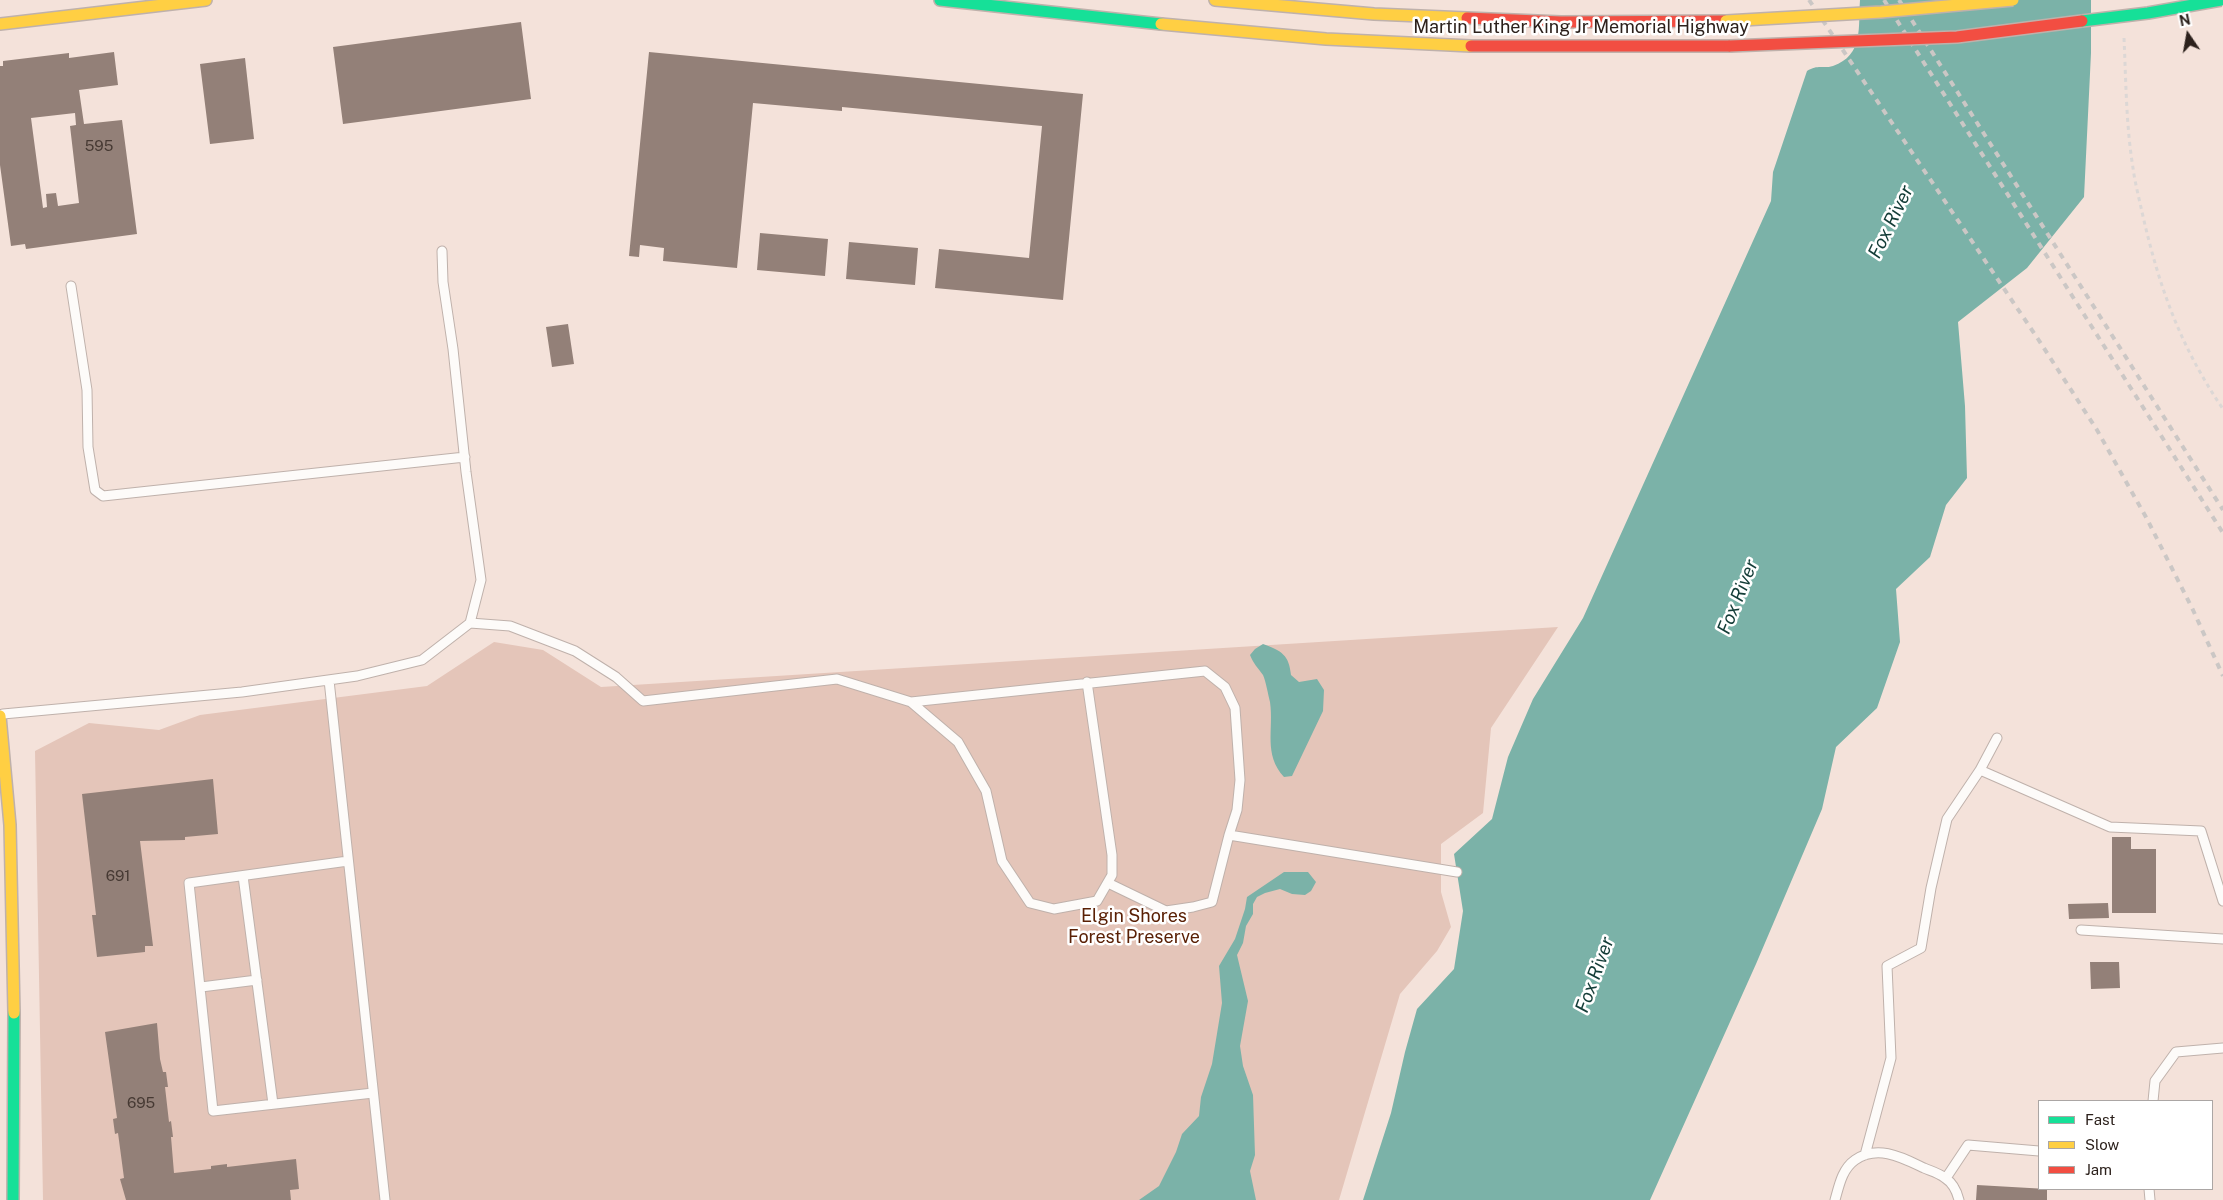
<!DOCTYPE html>
<html>
<head>
<meta charset="utf-8">
<style>
  body { margin:0 }
  #map { position:relative; width:2223px; height:1200px; overflow:hidden; background:#f4e2da; font-family:"Public Sans",sans-serif }
  canvas { display:block }
  .legend { position:absolute; left:2038px; top:1100px; width:175px; height:90px; box-sizing:border-box; background:#fff; border:1px solid #aba6a4; margin:0; padding:6px 9px; list-style:none; font-size:15px; color:#2c211c }
  .legend li { display:flex; align-items:center; gap:10px; height:25px }
  .legend b { width:25px; border:1px solid #aba6a4 }
  .north { position:absolute; left:2163px; top:10px; width:50px; height:50px; -webkit-text-stroke:4px #fff; paint-order:stroke; rotate:348deg; font-size:14px; font-weight:700; line-height:20px; text-align:center; color:#2c211c }
  .north::after { content:''; display:block; margin:auto; width:18px; height:22px; background:#2c211c; clip-path:polygon(50% 0,100% 100%,50% 72%,0 100%) }
</style>
</head>
<body>
<div id="map">
<canvas width="2223" height="1200"></canvas>
<ul class="legend">
<li><b style="height:6px;background:#16e098"></b>Fast</li>
<li><b style="height:6px;background:#ffcf43"></b>Slow</li>
<li><b style="height:6px;background:#f24e42"></b>Jam</li>
</ul>
<div class="north">N</div>
</div>
<script>
const g = document.querySelector('canvas').getContext('2d');
g.lineJoin = 'round';
function fill(path, color) {
  g.fillStyle = color;
  g.fill(path, 'evenodd');
}
function stroke(path, color, width, dash) {
  g.strokeStyle = color;
  g.lineWidth = width;
  g.lineCap = dash ? 'butt' : 'round';
  g.setLineDash(dash || []);
  g.stroke(path);
}
function label(font, color, halo, rows, align = 'center') {
  g.font = font + ' "Public Sans",sans-serif';
  g.lineWidth = 5;
  g.setLineDash([]);
  g.textBaseline = 'middle';
  g.strokeStyle = halo;
  g.fillStyle = color;
  for (const [text, x, y, turn = 0] of rows) {
    g.save();
    g.translate(x, y);
    g.rotate((+turn || 0) * Math.PI / 180);
    g.textAlign = isNaN(turn) ? turn : align;
    if (halo) g.strokeText(text, 0, 0);
    g.fillText(text, 0, 0);
    g.restore();
  }
}
const green = new Path2D(`
  M1558 627 1491 728 1483 813 1441 844V892L1451 927 1437 951 1400 994 1339 1200H43L35 751 89 723 159 730 200 715 427 686 494 642 543 650 601 687Z`);
const water = new Path2D(`
  M1860 0H2091V53L2084 197 2027 268 1958 322 1965 406 1967 478 1946 505 1930 557 1896 589 1900 642 1877 708 1836 747 1822 809 1756 964 1650 1200H1363L1391 1113 1405 1052 1417 1009 1454 969 1463 911 1454 854 1492 819 1508 757 1533 699 1583 618 1771 201 1773 172 1807 71C1818 64 1823 69 1833 66 1864 55 1858 27 1860 0Z
  M1263 644C1282 651 1289 655 1291 675L1299 682 1317 679 1324 690 1323 711 1292 776 1284 777C1263 754 1274 730 1270 702 1268 694 1266 682 1263 675 1258 668 1253 663 1250 655L1255 649Z
  M1284 872H1308L1316 882 1311 891 1305 895 1292 894 1280 889 1265 893 1257 897 1253 904V914L1246 926 1243 943 1237 955 1248 1001 1240 1046 1243 1066 1253 1095 1255 1155 1250 1171 1256 1200H1139L1159 1186 1176 1152 1182 1134 1199 1116 1201 1097 1212 1064 1222 1003 1219 966 1235 939 1245 909 1247 897Z`);
const building = new Path2D(`
  M521 22 531 99 343 124 333 47Z
  M114 52 118 85 79 90 84 124 122 120 137 234 26 249 25 244 11 246 0 165V66H3V61L69 53V58ZM75 113 76 125 70 126 79 203 58 206 56 193 46 194 47 207 43 208 31 118Z
  M649 52 1083 94 1063 300 935 288 939 249 1029 258 1042 126 842 107V111L753 103 737 268 663 261 664 248 640 245 639 257 629 256Z
  M245 58 254 139 210 144 200 64Z
  M760 233 828 239 825 276 757 270Z
  M849 242 918 248 915 285 846 279Z
  M568 324 574 364 552 367 546 327Z
  M213 779 218 834 185 837V840L140 841 153 946H145V952L97 957 92 915H96L82 794Z
  M2112 837H2131V849H2156V913H2112Z
  M2108 903 2109 918 2069 919 2068 904Z
  M2090 962H2119L2120 988 2091 989Z
  M157 1023 160 1059 163 1072H166L168 1087H165L169 1122 171 1121 173 1137H171L174 1173 211 1169V1166L227 1164V1167L296 1159 299 1189 290 1190 291 1200H126L120 1179 124 1178 118 1133 115 1134 113 1119 117 1118 105 1032Z
  M1977 1185 2047 1189V1200H1976Z`);
const path = new Path2D(`
  M2124 38C2126 81 2126 125 2133 168 2135 183 2139 198 2142 212 2159 287 2180 346 2223 409`);
const lane = new Path2D(`
  M71 286 87 390 88 447 95 490 103 496 465 457
  M470 623 510 626 575 651 616 677 643 701 837 679 911 702 958 742 986 791 1002 861 1030 903 1054 909 1097 901 1112 875V855L1087 682
  M329 680 385 1200
  M911 702 1205 671 1225 687 1235 708 1240 780 1237 810 1229 835 1457 872
  M3 714 242 692 357 676 422 660 470 623 481 580 466 472 453 349 443 282 442 251
  M1980 770 1997 738
  M348 861 189 883 213 1111 373 1093
  M243 876 273 1104
  M1108 883 1166 911 1193 907 1212 902 1229 835
  M2081 930 2223 939
  M201 987 257 980
  M2153 1101 2155 1081 2176 1052 2223 1048
  M1865 1155 1891 1058 1887 966 1921 948 1931 888 1947 819 1980 770 2110 827 2201 831 2223 901
  M1946 1178 1968 1145 2039 1151
  M2149 1189 2150 1200
  M1835 1200C1839 1186 1842 1169 1855 1160 1878 1144 1903 1158 1924 1168 1931 1171 1939 1173 1945 1178 1953 1183 1957 1192 1959 1200`);
const fast = new Path2D(`
  M940 0 1161 24
  M13 1200 14 1013`);
const slow = new Path2D(`
  M1215 0 1374 14 1467 18
  M0 24 206 0
  M1161 24 1326 39 1471 46
  M0 716 10 825 14 1013`);
const jam = new Path2D(`
  M1467 18 1561 22 1726 21
  M1471 46H1730`);
const rail = new Path2D(`
  M1809 0 2038 339 2097 430 2147 519 2193 610 2223 676
  M1884 0 2223 533
  M1899 0 2223 510`);
const fastBridge = new Path2D(`
  M2082 21 2148 13 2221 0`);
const slowBridge = new Path2D(`
  M1726 21 1881 12 2013 0`);
const jamBridge = new Path2D(`
  M1730 46 1957 37 2082 21`);
const numberNames = [
  ["595",99,146],
  ["691",118,876],
  ["695",141,1103]
];
const streetNames = [
  ["Martin Luther King Jr Memorial Highway",1581,27]
];
const parkNames = [
  ["Elgin Shores",1134,916],
  ["Forest Preserve",1134,937]
];
const waterNames = [
  ["Fox River",1891,222,-64],
  ["Fox River",1738,597,-68],
  ["Fox River",1595,975,-70]
];
fill(green, '#e4c5b9');
fill(water, '#7bb2a8');
fill(building, '#938078');
stroke(lane, '#bfb1ab', 11);
stroke(fast, '#bfb1ab', 14);
stroke(slow, '#bfb1ab', 14);
stroke(jam, '#bfb1ab', 14);
stroke(path, '#dcd7d5', 3, [4, 4]);
stroke(lane, '#fdfbf9', 9);
stroke(fast, '#16e098', 11);
stroke(slow, '#ffcf43', 11);
stroke(jam, '#f24e42', 11);
stroke(rail, '#cbc7c5', 4, [6, 6]);
stroke(fastBridge, '#bfb1ab', 14, []);
stroke(slowBridge, '#bfb1ab', 14, []);
stroke(jamBridge, '#bfb1ab', 14, []);
stroke(fastBridge, '#16e098', 11);
stroke(slowBridge, '#ffcf43', 11);
stroke(jamBridge, '#f24e42', 11);
label('15px', '#463933', null, numberNames);
label('18px', '#2c211c', '#fff', streetNames);
label('18px', '#5a2005', '#fff', parkNames);
label('italic 19px', '#133c37', '#fff', waterNames);
</script>
</body>
</html>
